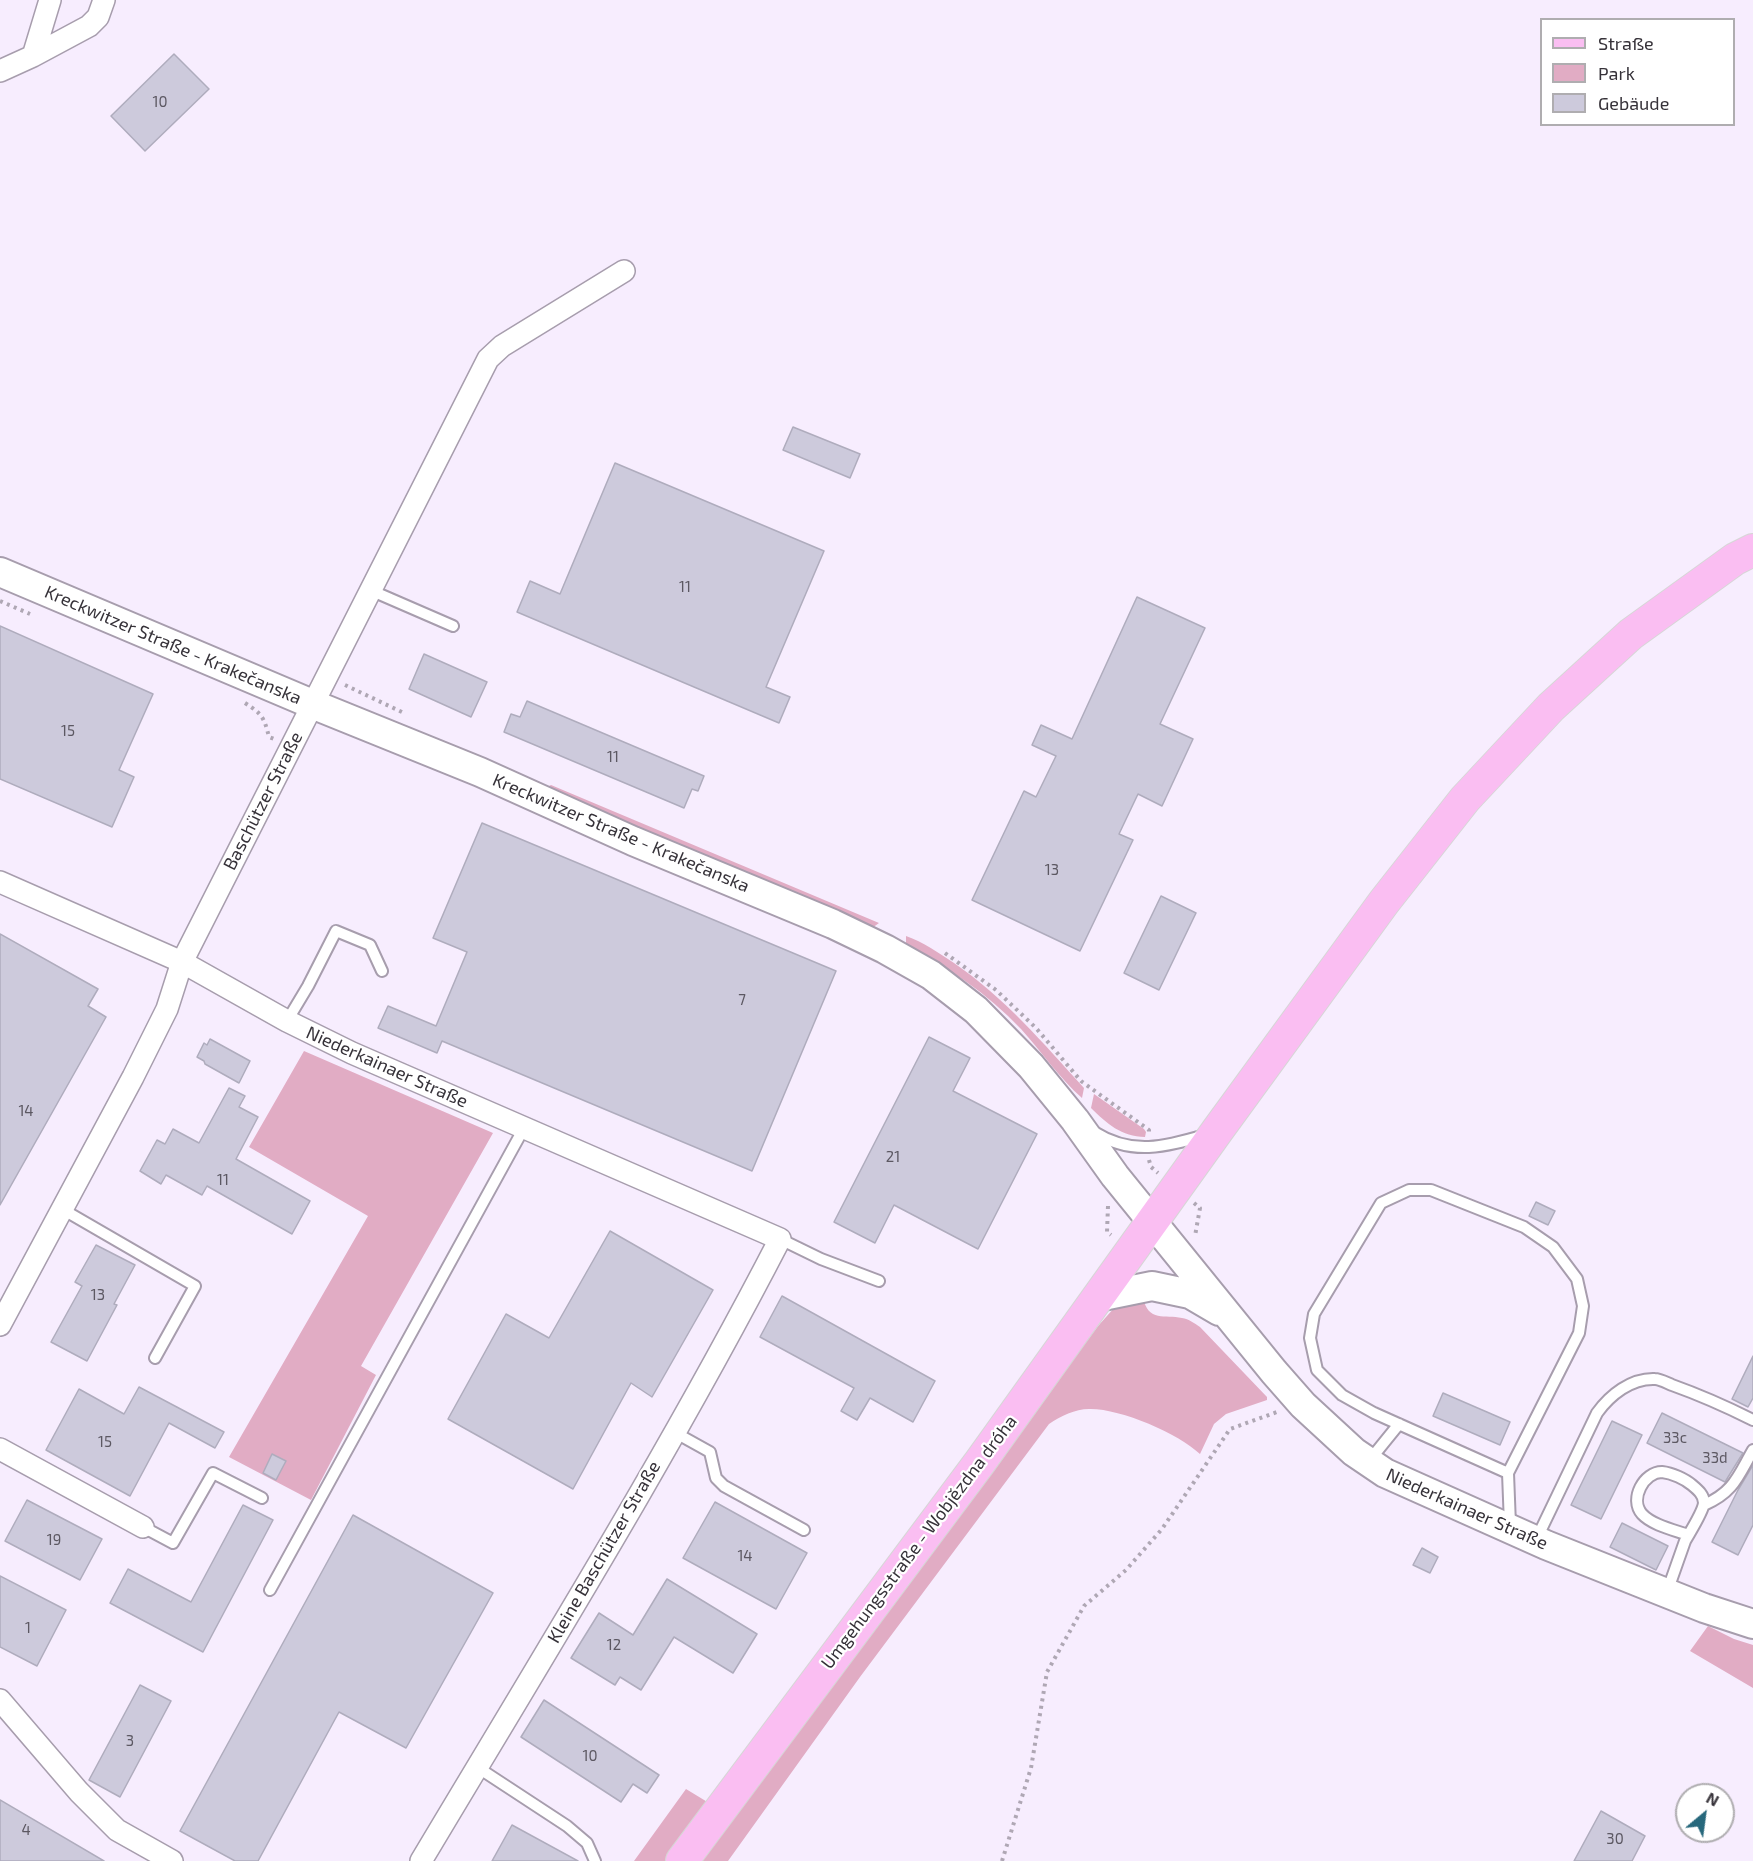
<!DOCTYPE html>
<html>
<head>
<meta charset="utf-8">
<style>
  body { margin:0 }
  #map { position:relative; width:1753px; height:1861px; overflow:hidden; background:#f7edfe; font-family:"Exo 2",sans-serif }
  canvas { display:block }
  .legend { position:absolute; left:1540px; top:18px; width:195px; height:108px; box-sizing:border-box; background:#fff; border:2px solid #afadb0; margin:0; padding:8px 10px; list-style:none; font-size:18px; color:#363239 }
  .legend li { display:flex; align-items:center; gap:12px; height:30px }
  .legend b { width:30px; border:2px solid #afadb0 }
  .north { position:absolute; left:1675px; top:1783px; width:60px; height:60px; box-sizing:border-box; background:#fff; border:2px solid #afadb0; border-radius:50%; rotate:29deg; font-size:16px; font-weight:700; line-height:24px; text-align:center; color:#363239 }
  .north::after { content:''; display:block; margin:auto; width:21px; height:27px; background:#27687c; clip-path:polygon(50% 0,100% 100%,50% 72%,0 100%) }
</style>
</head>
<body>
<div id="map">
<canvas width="1753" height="1861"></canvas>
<ul class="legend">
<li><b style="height:8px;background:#fabef2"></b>Straße</li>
<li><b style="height:16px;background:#e1acc4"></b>Park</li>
<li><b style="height:16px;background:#cdcadc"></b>Gebäude</li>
</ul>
<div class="north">N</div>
</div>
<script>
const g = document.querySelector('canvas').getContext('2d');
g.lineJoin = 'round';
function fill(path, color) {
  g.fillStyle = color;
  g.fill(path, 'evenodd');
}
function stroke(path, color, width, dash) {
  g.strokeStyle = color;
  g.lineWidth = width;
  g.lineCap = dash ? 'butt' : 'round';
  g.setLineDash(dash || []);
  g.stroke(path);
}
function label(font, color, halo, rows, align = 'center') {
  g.font = font + ' "Exo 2",sans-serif';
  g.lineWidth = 4.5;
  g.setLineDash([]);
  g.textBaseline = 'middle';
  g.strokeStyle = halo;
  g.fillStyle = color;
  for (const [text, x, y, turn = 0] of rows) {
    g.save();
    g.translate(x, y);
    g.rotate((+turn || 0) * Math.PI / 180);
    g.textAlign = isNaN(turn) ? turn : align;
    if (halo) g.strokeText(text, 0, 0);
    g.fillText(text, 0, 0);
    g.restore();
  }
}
const green = new Path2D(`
  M551 785 879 923 872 928 578 804 547 787Z
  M906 936C923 942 939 953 954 963 1005 998 1043 1043 1084 1088L1082 1098C1061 1080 1040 1050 1021 1029 988 994 948 967 906 945Z
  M304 1051 493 1133 361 1366 376 1375 311 1500 229 1457 368 1216 249 1147Z
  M1094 1094 1144 1129 1146 1132 1145 1137C1122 1137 1106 1123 1091 1108Z
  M1143 1297C1148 1323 1165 1314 1182 1318 1189 1319 1194 1323 1200 1327L1267 1397V1400L1226 1414 1214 1424 1200 1454C1178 1433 1119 1408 1089 1409 1075 1409 1061 1416 1049 1424L860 1677 728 1861H696L1098 1326 1115 1307Z
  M1708 1626 1734 1639 1753 1645V1688L1690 1651Z
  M686 1789 709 1803 668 1861H634Z`);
const building = new Path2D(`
  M174 54 209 89 145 151 111 116Z
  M793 427 860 454 850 478 783 450Z
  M615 463 824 551 766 687 790 697 779 723 517 612 530 581 560 594Z
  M1137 597 1205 628 1160 724 1193 739 1162 806 1138 794 1119 834 1133 840 1080 951 972 900 1024 791 1036 797 1056 756 1032 745 1041 725 1072 739Z
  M0 626 153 694 119 770 134 777 112 827 0 779Z
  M424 654 487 682 471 717 409 689Z
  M527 701 704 776 698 791 692 789 684 808 504 732 511 714 520 717Z
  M482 823 836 971 752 1171 442 1041 437 1053 378 1028 388 1006 436 1026 467 952 433 938Z
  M1161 896 1196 913 1159 990 1124 973Z
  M0 934 98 989 88 1006 106 1017 0 1205Z
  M929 1037 970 1058 953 1091 1037 1134 978 1249 894 1205 875 1243 834 1222Z
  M210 1039 250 1061 239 1083 205 1064 204 1061 197 1057 204 1043 207 1045Z
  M229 1088 245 1096 239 1107 258 1117 236 1159 310 1201 292 1234 207 1186 202 1195 166 1175 161 1184 140 1171 157 1140 165 1144 173 1129 199 1143Z
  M1536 1202 1555 1211 1548 1225 1529 1216Z
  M610 1231 713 1290 652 1397 631 1383 573 1489 448 1419 506 1314 549 1338Z
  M96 1245 135 1265 114 1304 117 1305 87 1361 51 1342 82 1286 75 1282Z
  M782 1296 935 1381 913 1422 870 1398 857 1420 841 1411 854 1388 760 1337Z
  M1753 1356V1398L1748 1407 1732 1399Z
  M139 1387 224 1432 215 1448 169 1423 130 1496 46 1450 79 1389 124 1414Z
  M1443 1393 1510 1422 1500 1445 1433 1416Z
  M1662 1413 1743 1453 1725 1482 1647 1443Z
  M1612 1421 1642 1435 1601 1519 1571 1505Z
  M272 1454 286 1461 276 1480 263 1473Z
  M1753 1465V1525L1738 1555 1712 1542 1738 1490Z
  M27 1500 102 1539 80 1580 5 1541Z
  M715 1502 807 1553 776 1609 683 1558Z
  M243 1505 273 1520 203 1652 110 1603 128 1569 191 1602Z
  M353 1515 493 1593 406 1748 339 1712 258 1861H235L180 1831Z
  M1622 1523 1668 1546 1656 1570 1610 1547Z
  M1422 1548 1438 1557 1430 1573 1413 1565Z
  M0 1576 66 1610 37 1666 0 1647Z
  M667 1579 757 1634 733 1673 674 1637 641 1690 620 1677 615 1685 571 1658 599 1613 633 1635Z
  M140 1685 171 1701 120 1797 89 1780Z
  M544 1700 659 1775 647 1793 633 1784 621 1802 521 1737Z
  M0 1800 104 1861H0Z
  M1601 1811 1645 1836 1632 1861H1574Z
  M512 1825 578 1861H492Z`);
const path = new Path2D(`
  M0 601 30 614
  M345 685 406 714
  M245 703C262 714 264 717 269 737L274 739
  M945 953 996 990 1036 1028 1081 1081 1149 1130V1132
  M1149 1160 1151 1167 1158 1173
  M1194 1203 1200 1208 1195 1236
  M1108 1206 1107 1232 1111 1235
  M1002 1861 1031 1768 1047 1672 1084 1606 1126 1570 1162 1529 1230 1429 1277 1412`);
const lane = new Path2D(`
  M370 590 453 626
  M287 1021 308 986 336 931 370 945 382 971
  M1094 1132C1132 1156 1165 1147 1205 1135
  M62 1209 195 1286 155 1358
  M780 1239 821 1259 879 1281
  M674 1432 710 1452 716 1478 724 1486 804 1530
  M1369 1461 1399 1424
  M1508 1473 1374 1413 1342 1395 1317 1370 1310 1338 1314 1314 1381 1203 1409 1190H1431L1524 1227 1553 1247 1577 1279 1583 1306 1579 1333 1508 1473 1510 1525
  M1704 1505C1734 1492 1738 1476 1753 1450
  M143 1527 173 1543 213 1473 262 1498
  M1536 1540 1597 1413C1610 1395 1631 1378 1655 1379 1660 1379 1667 1383 1672 1385 1700 1395 1727 1407 1753 1420
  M270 1590 524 1128
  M1667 1592 1685 1541C1690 1532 1703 1512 1704 1503 1704 1495 1698 1490 1692 1485 1685 1479 1672 1473 1662 1472 1644 1472 1629 1499 1642 1514 1652 1525 1674 1530 1688 1535
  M477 1767 567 1826 587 1843 595 1861`);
const street = new Path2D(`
  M33 56 50 0
  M0 71 33 56 89 26 98 17 104 0
  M0 882 182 962 287 1021 352 1053 780 1239C670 1452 544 1655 421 1861
  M0 1325 133 1077 167 1009 182 962 488 359 502 346 624 271
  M0 1449 143 1527
  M0 1700 79 1792 117 1830 172 1861`);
const secondary = new Path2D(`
  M0 572 312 704 480 772 633 841 833 924 885 949 931 975 976 1010 1031 1066 1075 1120 1115 1176 1274 1372 1303 1405 1354 1452 1385 1473 1546 1545 1704 1608 1753 1624
  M1098 1297 1152 1286 1190 1294 1219 1311`);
const primary = new Path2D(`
  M682 1861 980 1462 1217 1131 1384 902 1465 799 1551 707 1631 634 1735 559 1753 550`);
const numberNames = [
  ["10",160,102],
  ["11",685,587],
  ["15",68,731],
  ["11",613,757],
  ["13",1052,870],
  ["7",742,1000],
  ["14",26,1111],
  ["21",893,1157],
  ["11",223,1180],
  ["13",98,1295],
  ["33c",1675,1438],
  ["15",105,1442],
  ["33d",1715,1458],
  ["19",54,1540],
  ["14",745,1556],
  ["1",28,1628],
  ["12",614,1645],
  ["3",130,1741],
  ["10",590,1756],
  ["4",26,1830],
  ["30",1615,1839]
];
const streetNames = [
  ["Kreckwitzer Straße - Krakečanska",173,645,23],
  ["Baschützer Straße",263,801,-63],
  ["Kreckwitzer Straße - Krakečanska",621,833,23],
  ["Niederkainaer Straße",387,1067,24],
  ["Niederkainaer Straße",1467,1509,24],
  ["Umgehungsstraße - Wobjězdna dróha",919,1542,-53],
  ["Kleine Baschützer Straße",604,1552,-60]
];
fill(green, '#e1acc4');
fill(building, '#cdcadc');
stroke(building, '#afacbd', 1.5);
stroke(lane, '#a79dad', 14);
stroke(street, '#a79dad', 24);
stroke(secondary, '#a79dad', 32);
stroke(primary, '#d7d6d7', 34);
stroke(path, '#afa7b4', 4, [3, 4.5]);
stroke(lane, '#fff', 10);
stroke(street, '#fff', 21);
stroke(secondary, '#fff', 28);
stroke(primary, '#fabef2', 32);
label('15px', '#5c5862', null, numberNames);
label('18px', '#363239', '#fff', streetNames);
</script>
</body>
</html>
